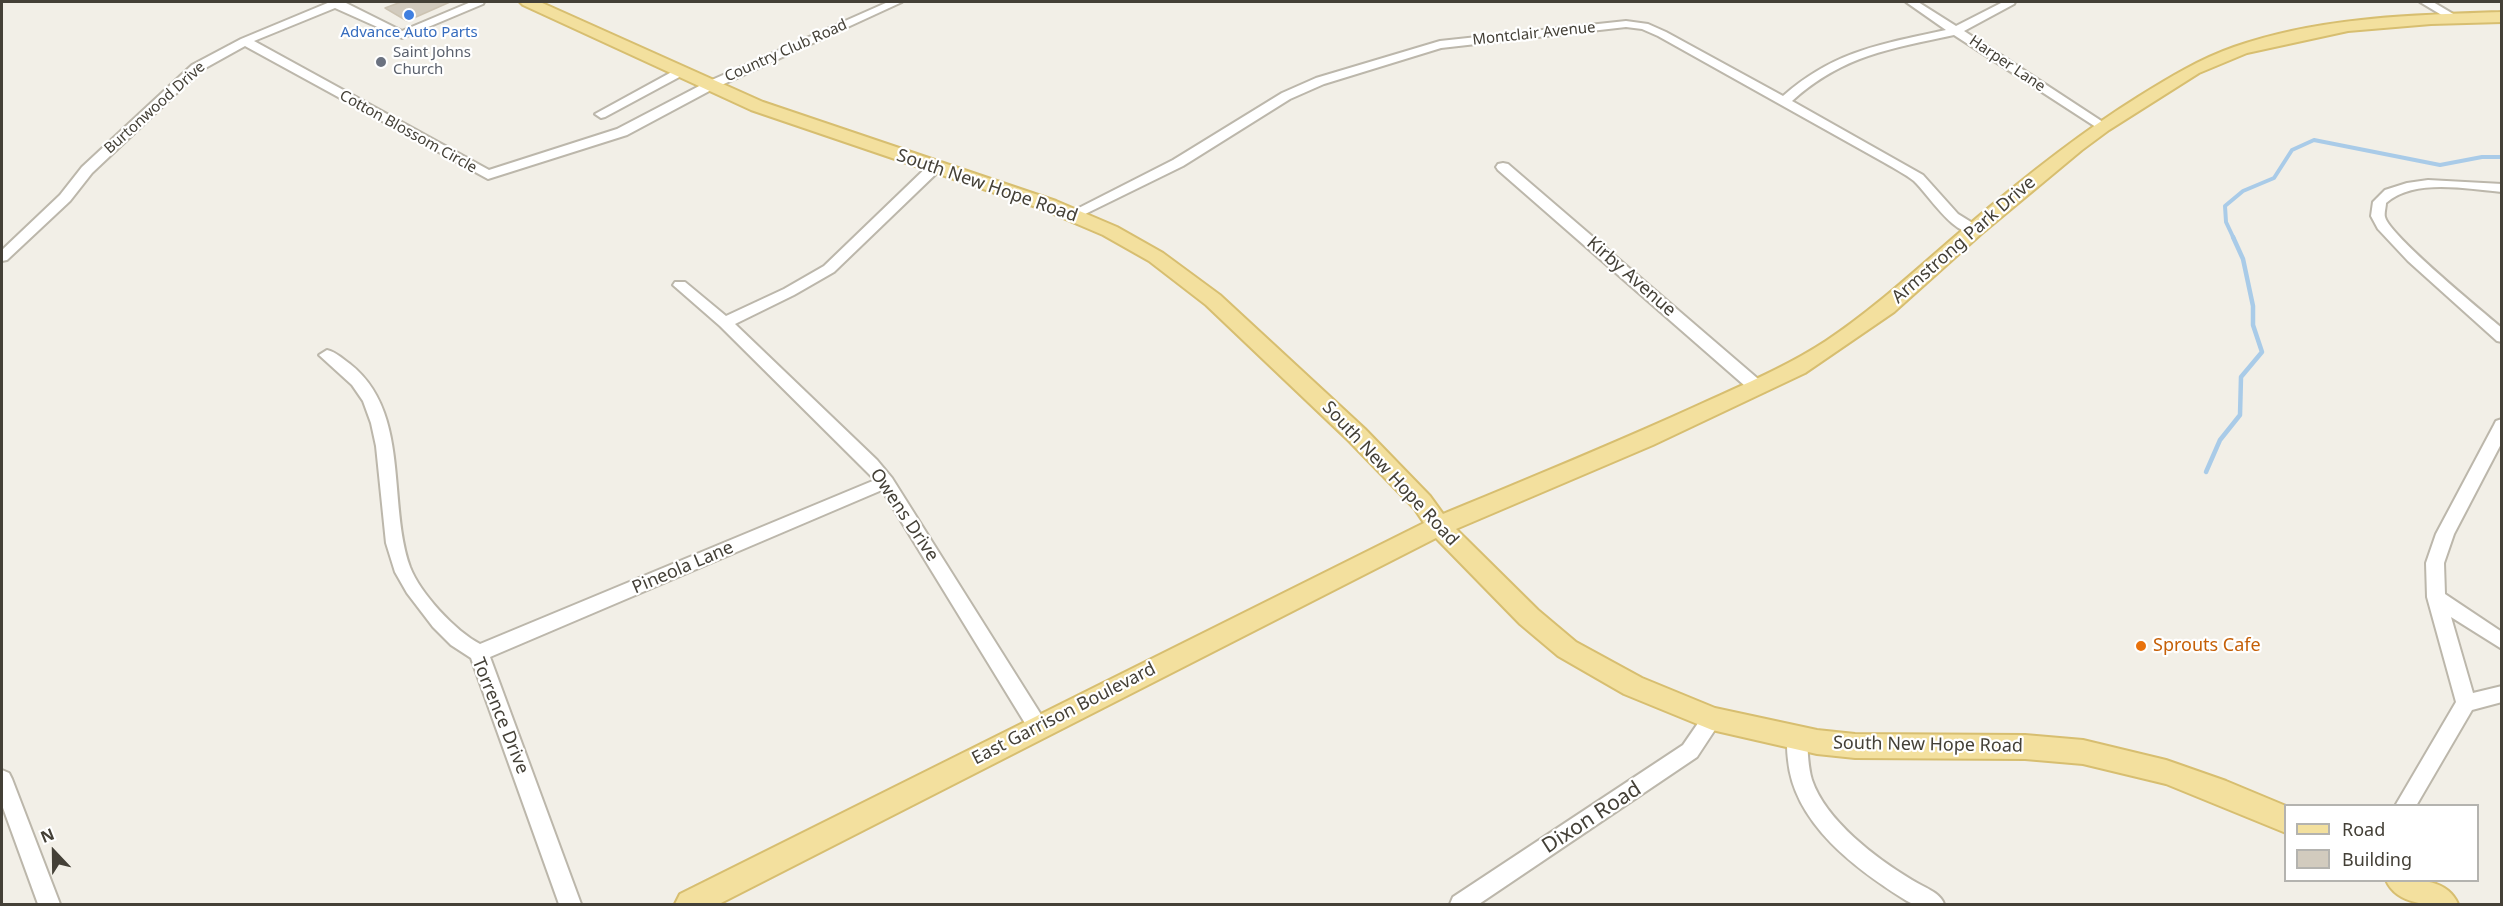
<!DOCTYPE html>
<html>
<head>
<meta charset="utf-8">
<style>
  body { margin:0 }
  #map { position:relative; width:2503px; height:906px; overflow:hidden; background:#f2efe7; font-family:"Noto Sans",sans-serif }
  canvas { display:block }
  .frame { position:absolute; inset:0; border:3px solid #444037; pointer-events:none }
  .legend { position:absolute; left:2284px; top:804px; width:195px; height:78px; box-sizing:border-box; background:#fff; border:2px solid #b4b3af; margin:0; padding:8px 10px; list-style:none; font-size:18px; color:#444037 }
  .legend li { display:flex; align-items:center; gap:12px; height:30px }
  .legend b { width:30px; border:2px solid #b4b3af }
  .north { position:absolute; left:24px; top:822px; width:60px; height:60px; -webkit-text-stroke:4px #fff; paint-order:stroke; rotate:338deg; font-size:16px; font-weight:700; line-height:24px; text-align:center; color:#444037 }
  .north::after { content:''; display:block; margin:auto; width:21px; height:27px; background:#444037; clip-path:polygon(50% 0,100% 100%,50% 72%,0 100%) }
</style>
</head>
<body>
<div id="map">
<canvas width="2503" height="906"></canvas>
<div class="frame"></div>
<ul class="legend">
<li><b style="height:8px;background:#f3e09e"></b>Road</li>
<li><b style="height:16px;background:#d2cbbe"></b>Building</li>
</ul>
<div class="north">N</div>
</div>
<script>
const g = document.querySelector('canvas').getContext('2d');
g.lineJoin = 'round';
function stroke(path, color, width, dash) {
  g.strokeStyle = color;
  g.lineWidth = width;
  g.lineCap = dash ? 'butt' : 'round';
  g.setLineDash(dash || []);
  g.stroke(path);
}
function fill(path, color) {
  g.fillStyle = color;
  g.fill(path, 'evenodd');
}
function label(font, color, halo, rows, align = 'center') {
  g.font = font + ' "Noto Sans",sans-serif';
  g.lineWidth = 4.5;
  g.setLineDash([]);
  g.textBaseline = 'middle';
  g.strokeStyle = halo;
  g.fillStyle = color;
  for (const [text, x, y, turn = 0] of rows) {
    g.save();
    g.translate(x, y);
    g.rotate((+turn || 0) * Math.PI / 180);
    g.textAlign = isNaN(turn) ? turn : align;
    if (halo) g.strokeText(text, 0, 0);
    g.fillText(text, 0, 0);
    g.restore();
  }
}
const streamFar1 = new Path2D(`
  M2234 239 2226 222 2225 206 2243 191 2274 178 2292 150 2314 140 2440 165 2482 157H2502`);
const stream = new Path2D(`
  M2206 472 2220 440 2240 415 2241 377 2262 352 2253 325V306L2243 259 2233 237`);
const building = new Path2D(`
  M401 2H450L407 21 385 8Z`);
const minor = new Path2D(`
  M330 2H344L402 31 471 2H484L483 4 402 38 335 8 254 41 489 170 617 129 705 83 888 2H902L713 89 627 135 488 179 245 46 200 71 92 173 70 201 7 260 2 261V250L60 195 82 167 192 65 241 39Z
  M1906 2H1918L1956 26 2003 2H2015L2014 4 1964 31 2109 126 2103 130 2099 129 1954 35C1890 49 1843 55 1792 101L1923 175 1958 214 1979 227 1981 230 1979 233C1955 239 1929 195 1914 181 1905 174 1895 169 1885 163L1658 36 1642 29 1626 27 1441 48 1324 84 1290 99 1183 166 1079 217H1069L1067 214 1173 160 1282 93 1316 78 1440 41 1626 21 1648 24 1666 32 1783 96C1834 51 1881 44 1946 30Z
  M2420 2H2433L2460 18 2458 20H2450Z
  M679 68 685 72 683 75 605 117 601 118 595 114Z
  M935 163 940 164 942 167 940 170 834 272 794 295 735 324 877 460 892 478 1045 721 1048 727 1045 733 1038 735 1031 733 882 490 490 657 581 904H559L471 658 451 645 433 627 407 593 395 572 386 543 376 446 371 423 363 401 352 385 319 355 327 350C336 352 343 359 350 364 411 412 387 502 410 567 420 593 455 631 480 644L875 480 720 326 673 285 675 282H685L726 316 784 289 824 266 930 164Z
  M1503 163 1508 164 1764 384 1766 388 1764 392H1752L1498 170 1496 167 1498 164Z
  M2428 180 2502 184V192C2467 189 2414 178 2386 203 2386 207 2384 213 2385 217 2390 236 2482 311 2502 328V342L2497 341 2408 261 2378 229 2371 216 2373 202 2385 190 2407 183Z
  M2502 419V442L2454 534 2444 563 2445 594 2502 632V649L2451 617 2473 693 2502 686V702L2472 710 2416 806H2395L2456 702 2427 597 2426 563 2436 534 2494 425 2496 421Z
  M1712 711 1719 713 1722 719 1697 757 1479 904H1450L1453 897 1683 745 1705 713Z
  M1797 730 1804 733 1807 739C1808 753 1808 767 1812 780 1826 821 1877 859 1912 880 1923 887 1940 892 1944 904H1913L1907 901C1857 870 1794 824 1788 760 1787 751 1786 741 1790 733Z
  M2 770 9 773 12 779 60 904H38L2 805Z`);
const major = new Path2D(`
  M520 2H540L763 102 1056 201 1117 227 1163 253 1220 295 1365 429 1430 496 1443 514C1530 478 1618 442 1703 403 1745 384 1788 366 1826 341 1877 307 1920 266 1966 227 2021 180 2077 135 2138 97 2170 77 2200 59 2234 47 2319 17 2413 15 2502 12V22L2431 24 2348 31 2247 53 2199 73 2109 130 2082 150 1981 234 1894 312 1805 373 1653 445 1456 529 1538 610 1576 642 1642 678 1715 708 1817 730 1855 734 2025 735 2083 740 2166 760 2226 781 2286 806V833L2166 784 2083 764 2025 759 1855 758 1817 754 1712 730 1624 694 1558 656 1520 624 1436 538 719 904H675L680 894 1424 523 1414 508 1349 441 1206 305 1149 261 1103 235 1042 209 751 110 523 5Z
  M2386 880C2411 880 2446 876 2458 904 2433 906 2397 906 2386 880Z`);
const markers = [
  [409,15,6,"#3f7fe0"],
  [381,62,6,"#6b7280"],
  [2141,646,6,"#e8710a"]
];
const farShopnames = [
  ["Advance Auto Parts",409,33]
];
const farStreetnames = [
  ["Montclair Avenue",1534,34,-6],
  ["Country Club Road",786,51,-24],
  ["Harper Lane",2007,64,34],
  ["Burtonwood Drive",155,108,-42],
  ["Cotton Blossom Circle",408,132,29]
];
const farWorshipnames = [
  ["Saint Johns",393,53],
  ["Church",393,70]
];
const streetNames = [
  ["South New Hope Road",987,186,19],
  ["Armstrong Park Drive",1964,240,-41],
  ["Kirby Avenue",1631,277,41],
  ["South New Hope Road",1390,474,47],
  ["Owens Drive",904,515,56],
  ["Pineola Lane",683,568,-23],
  ["East Garrison Boulevard",1064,714,-27],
  ["Torrence Drive",500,716,68],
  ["South New Hope Road",1928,745,1]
];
const foodNames = [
  ["Sprouts Cafe",2153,646]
];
const nearStreetnames = [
  ["Dixon Road",1592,818,-33]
];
stroke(streamFar1, '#a9cbe8', 4);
stroke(stream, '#a9cbe8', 4.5);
fill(building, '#d2cbbe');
stroke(building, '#ccc3b2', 1.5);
stroke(minor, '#bcb7ab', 4);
stroke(major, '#d7be70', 4);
fill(minor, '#fff');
fill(major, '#f3e09e');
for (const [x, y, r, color] of markers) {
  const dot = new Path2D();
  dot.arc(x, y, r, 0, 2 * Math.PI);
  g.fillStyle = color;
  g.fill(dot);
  stroke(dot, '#fff', 2);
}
label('15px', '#366cbe', '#fff', farShopnames);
label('15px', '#444037', '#fff', farStreetnames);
label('15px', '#5b616d', '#fff', farWorshipnames, 'left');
label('18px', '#444037', '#fff', streetNames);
label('18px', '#c56008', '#fff', foodNames, 'left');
label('21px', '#444037', '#fff', nearStreetnames);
</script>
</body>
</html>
